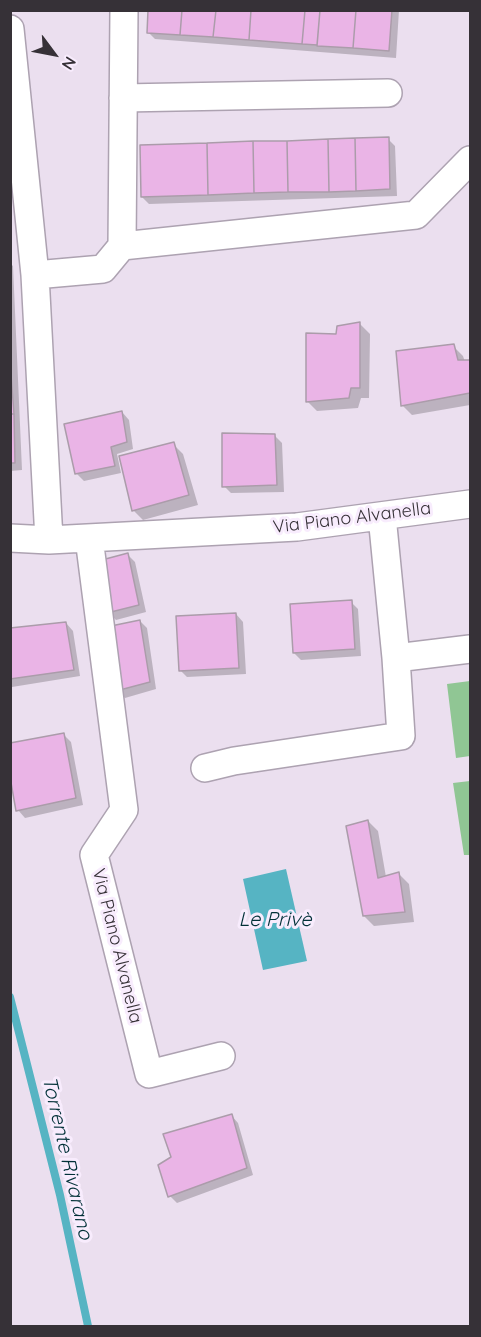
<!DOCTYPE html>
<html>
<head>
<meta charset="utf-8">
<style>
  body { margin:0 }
  #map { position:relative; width:481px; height:1337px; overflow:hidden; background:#ebdfef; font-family:Quicksand,sans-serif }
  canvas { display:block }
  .frame { position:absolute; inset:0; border:12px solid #363137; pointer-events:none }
  .north { position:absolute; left:24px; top:24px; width:60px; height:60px; -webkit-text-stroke:4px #f8ecfd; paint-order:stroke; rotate:122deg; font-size:16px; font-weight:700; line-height:24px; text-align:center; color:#363137 }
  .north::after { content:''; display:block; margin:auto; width:21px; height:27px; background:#363137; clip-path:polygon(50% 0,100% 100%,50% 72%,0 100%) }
</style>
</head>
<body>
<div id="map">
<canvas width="481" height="1337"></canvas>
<div class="frame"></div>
<div class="north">N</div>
</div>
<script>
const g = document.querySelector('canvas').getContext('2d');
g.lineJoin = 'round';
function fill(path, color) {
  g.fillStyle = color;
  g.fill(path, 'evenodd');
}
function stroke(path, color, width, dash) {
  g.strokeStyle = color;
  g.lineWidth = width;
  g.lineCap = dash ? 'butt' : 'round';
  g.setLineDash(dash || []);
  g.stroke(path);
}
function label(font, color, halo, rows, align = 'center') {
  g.font = font + ' Quicksand,sans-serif';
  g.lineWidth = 6;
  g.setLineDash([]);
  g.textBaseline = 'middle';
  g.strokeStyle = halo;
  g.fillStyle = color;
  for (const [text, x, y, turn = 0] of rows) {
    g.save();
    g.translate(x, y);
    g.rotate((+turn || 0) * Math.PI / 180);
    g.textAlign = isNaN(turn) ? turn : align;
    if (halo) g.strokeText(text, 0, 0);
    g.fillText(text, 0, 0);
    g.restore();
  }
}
const green = new Path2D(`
  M470 681V756L456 758 447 684Z
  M470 781V855H464L453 783Z`);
const water = new Path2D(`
  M286 869 307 961 263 970 243 879Z`);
const shadow = new Path2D(`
  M150 10H399L396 58 155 39 148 32Z
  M388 139 395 146 397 196 149 204 142 197Z
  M10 263 13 266 22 470 10 471Z
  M360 324 370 334 369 398H361L358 408 317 411 307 401 338 336Z
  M453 346 463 356 465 362H470V405L412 415 402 405Z
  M122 412 129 420 133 449 117 454 121 473 84 481 77 474Z
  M274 435 282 443 284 492 231 493 224 486Z
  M173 444 183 454 198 505 143 520 133 510Z
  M128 555 135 562 146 612 116 620 108 612Z
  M351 602 358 609 361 656 301 660 294 653Z
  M236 614 243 622 246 674 187 677 180 670Z
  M140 621 147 628 156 689 125 698 117 691Z
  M66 623 73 631 80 676 12 687 10 685V630Z
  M64 735 71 742 83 805 25 818 18 810Z
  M368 821 378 831 386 877 399 874 409 884 414 922 374 926 364 916Z
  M231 1115 238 1123 253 1175 177 1203 170 1196Z`);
const stream = new Path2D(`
  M10 997 60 1195 88 1326`);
const building = new Path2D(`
  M148 10H182L180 35 147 33Z
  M182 10H216L213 37 180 35Z
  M216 10H251L249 40 213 37Z
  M251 10H305L302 44 249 40Z
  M305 10H320L317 45 302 44Z
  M320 10H356L353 48 317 46Z
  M356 10H392L389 51 353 48Z
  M389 137 390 189 356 191 355 138Z
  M355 138 356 191 329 192 328 139Z
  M328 139 329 192H288L287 141Z
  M253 141 254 193 208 195 207 143Z
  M253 141H287L288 192 254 193Z
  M207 143 208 195 141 197 140 145Z
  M360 322V388H351L349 398 306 402V333L336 334 337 326Z
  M454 344 458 360H470V393L401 406 396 351Z
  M10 361 14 414H10Z
  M122 411 127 442 111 447 115 466 75 474 64 424Z
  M10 414H14L15 463H10Z
  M222 433 275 434 277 485 222 487Z
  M174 442 189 495 132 511 119 456Z
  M128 553 139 605 107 613 98 561Z
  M352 600 355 649 293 653 290 604Z
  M236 613 239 668 179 671 176 616Z
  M140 620 150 682 116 691 106 627Z
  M66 622 74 670 10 679V628Z
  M64 733 76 798 16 811 10 777V743Z
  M368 820 378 878 399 872 405 912 363 916 346 826Z
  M232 1114 247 1168 168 1197 158 1165 171 1157 163 1134Z`);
const minor = new Path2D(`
  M10 29 35 275
  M123 98 388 93
  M122 246 416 215 470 160
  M10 538 49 540 297 527 470 504
  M89 538 124 810 94 855 149 1074 221 1056
  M49 540 35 275 103 269 122 246 124 10
  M396 658 470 649
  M205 768 234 761 401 736 396 658 382 516`);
const streetNames = [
  ["Via Piano Alvanella",352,518,-7],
  ["Via Piano Alvanella",117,946,76]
];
const waterNames = [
  ["Le Privè",275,920],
  ["Torrente Rivarano",67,1158,77]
];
fill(green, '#90c694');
fill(water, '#56b4c3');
fill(shadow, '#0003');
stroke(stream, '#56b4c3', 8);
fill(building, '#eab4e6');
stroke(building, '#ab9caa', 1.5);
stroke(minor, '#ada2b1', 30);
stroke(minor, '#fff', 27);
label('18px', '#363137', '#f8ecfd', streetNames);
label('italic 20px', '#023138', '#f8ecfd', waterNames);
</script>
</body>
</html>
